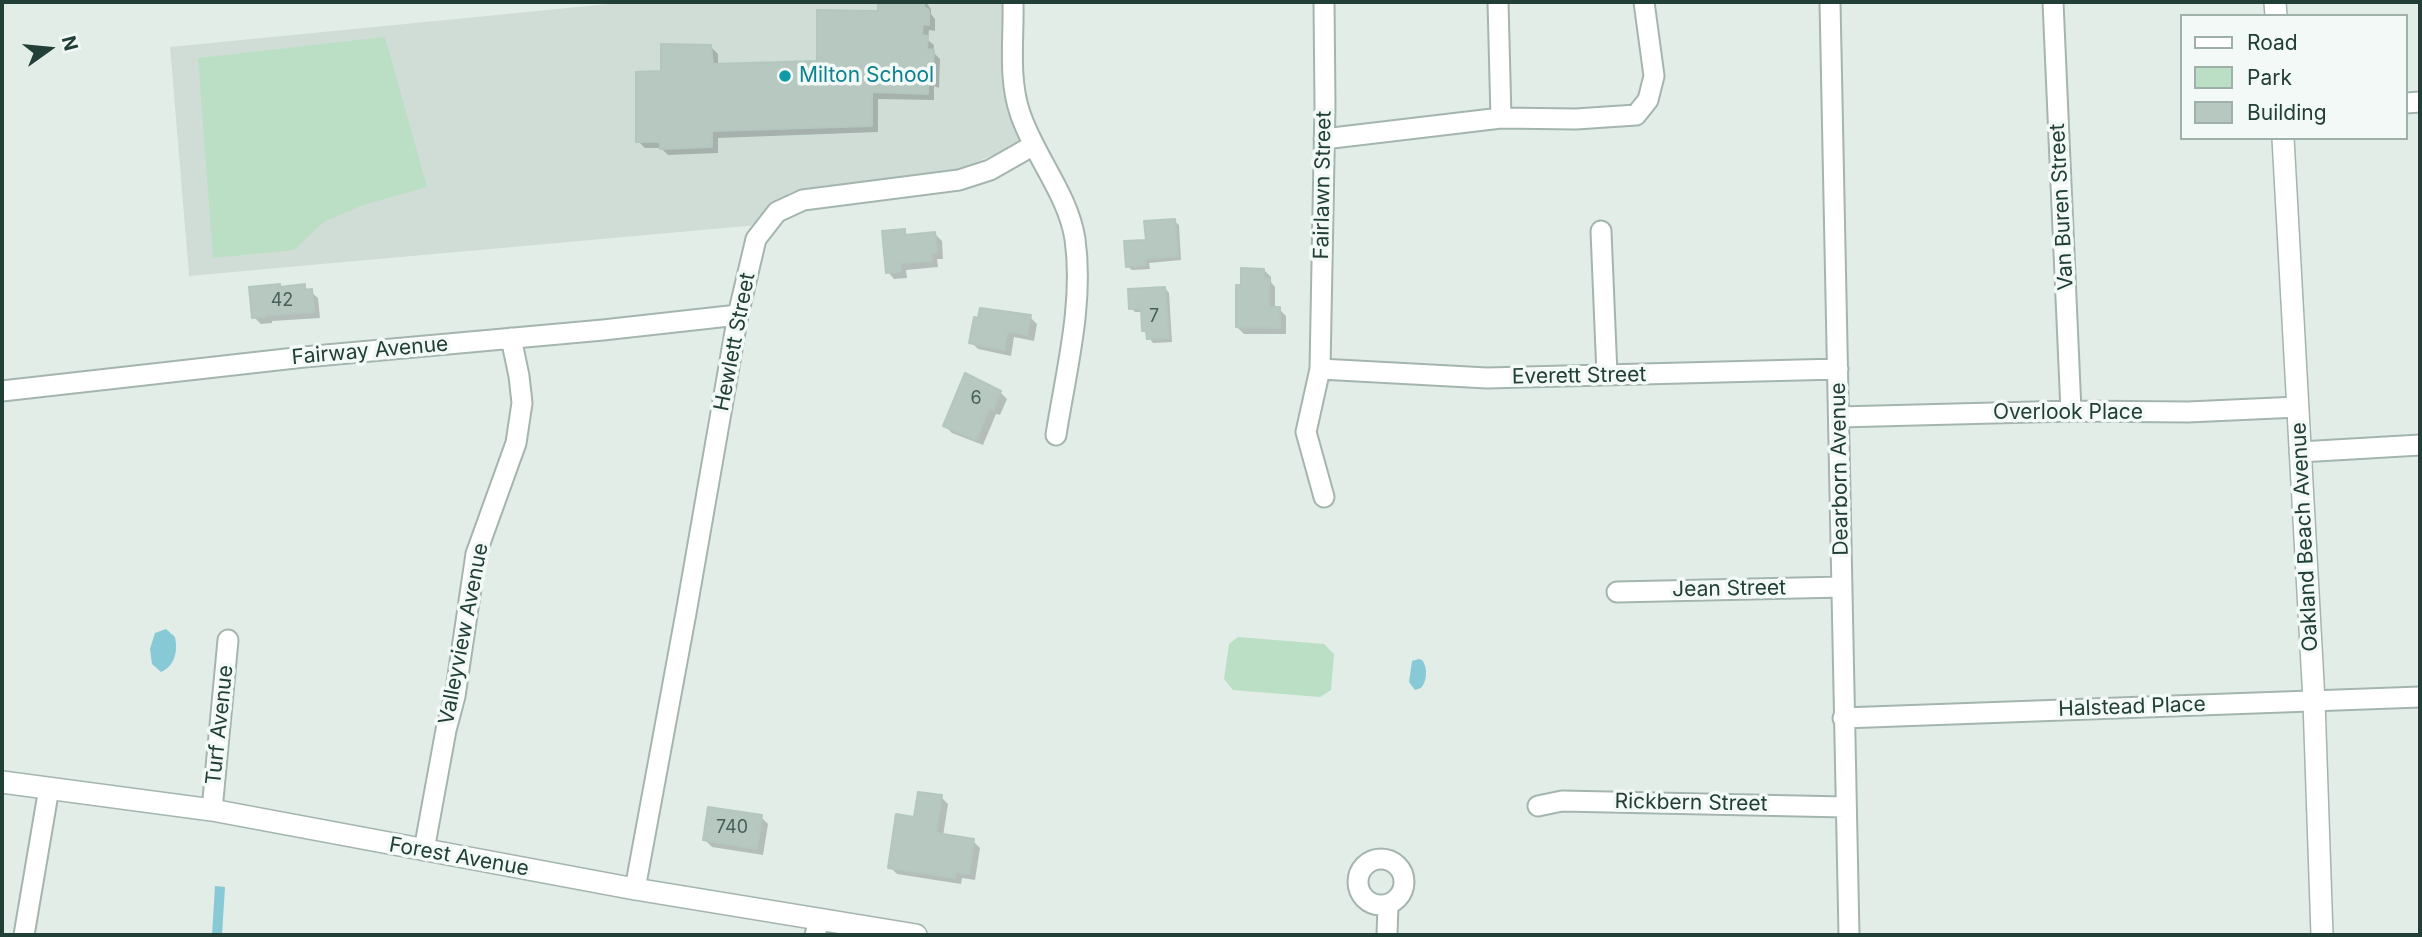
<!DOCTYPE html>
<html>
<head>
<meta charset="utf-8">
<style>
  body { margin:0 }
  #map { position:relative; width:2422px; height:937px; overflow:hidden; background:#e2ede8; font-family:Inter,sans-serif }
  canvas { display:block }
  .frame { position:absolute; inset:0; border:4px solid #213f37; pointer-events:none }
  .legend { position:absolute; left:2180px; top:14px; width:228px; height:126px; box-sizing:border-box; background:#f3f9f6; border:2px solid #9fafaa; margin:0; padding:9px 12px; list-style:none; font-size:21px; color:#213f37 }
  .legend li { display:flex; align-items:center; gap:14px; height:35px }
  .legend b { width:35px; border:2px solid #9fafaa }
  .north { position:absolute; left:14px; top:14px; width:70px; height:70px; -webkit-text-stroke:5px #f3f9f6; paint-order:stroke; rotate:75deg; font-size:19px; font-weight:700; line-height:28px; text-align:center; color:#213f37 }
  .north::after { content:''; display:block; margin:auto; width:24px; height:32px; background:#213f37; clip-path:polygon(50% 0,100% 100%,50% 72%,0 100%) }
</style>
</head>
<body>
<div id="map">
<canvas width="2422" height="937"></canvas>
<div class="frame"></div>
<ul class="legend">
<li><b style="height:9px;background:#fff"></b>Road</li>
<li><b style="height:19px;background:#badfc4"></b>Park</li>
<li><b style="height:19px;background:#b7c8c1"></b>Building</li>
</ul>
<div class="north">N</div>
</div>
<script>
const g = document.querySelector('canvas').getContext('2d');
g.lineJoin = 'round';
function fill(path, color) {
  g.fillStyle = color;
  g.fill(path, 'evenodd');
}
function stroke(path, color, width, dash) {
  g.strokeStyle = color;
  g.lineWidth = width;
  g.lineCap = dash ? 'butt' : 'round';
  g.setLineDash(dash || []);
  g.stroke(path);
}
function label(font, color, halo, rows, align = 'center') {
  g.font = font + ' Inter,sans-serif';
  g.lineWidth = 7;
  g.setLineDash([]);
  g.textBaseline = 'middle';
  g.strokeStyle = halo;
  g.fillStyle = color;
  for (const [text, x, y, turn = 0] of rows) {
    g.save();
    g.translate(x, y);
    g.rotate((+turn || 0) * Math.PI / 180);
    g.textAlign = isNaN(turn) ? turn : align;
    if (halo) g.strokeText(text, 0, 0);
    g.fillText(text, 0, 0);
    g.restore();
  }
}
const built = new Path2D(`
  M629 2H1003L1005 88 1020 143 956 171 789 193 758 225 189 276 170 47Z`);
const green = new Path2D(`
  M385 37 427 187 366 204 325 221 294 250 213 258 198 58Z
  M1238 637 1324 644 1334 654 1331 690 1320 697 1233 690 1224 679 1229 644Z`);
const water = new Path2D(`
  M166 629 175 637C178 651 175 666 161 672L152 664 150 649 155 633Z
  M1419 659 1422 660C1428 667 1427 682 1421 688L1415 690 1409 682 1412 661Z
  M215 886 225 887 222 935H212Z`);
const shadow = new Path2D(`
  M879 2H926L931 9V14L935 19V31L929 30 928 40 934 45 933 52 940 59 939 88 934 86V100L878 99V132L718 138V153L668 155 661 148H645L638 141 662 73 711 47 718 54V66L819 63 880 13Z
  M1174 221 1179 225 1181 260 1149 263 1150 269 1132 270 1127 266Z
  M904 231 909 236 935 234 942 241 943 259H937L938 267 906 270 907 278 894 279 888 272Z
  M1264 270 1271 277V282L1275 287V309H1279L1286 316V334H1244L1237 327 1243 287Z
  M304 286 318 298 320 318 272 321V323L261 324 254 317Z
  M1165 288 1169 293 1172 342 1153 343 1144 331 1143 312H1135L1131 308Z
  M1030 317 1037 324 1034 341 1014 337 1011 356 978 349 971 342Z
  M1000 392 1007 399 1000 415 996 414 983 445 952 433 945 426Z
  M941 797 948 804 943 836 973 841 980 848 975 880 962 878 961 884 897 874 890 867 915 819Z
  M761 817 768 824 763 855 712 847 705 840Z`);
const building = new Path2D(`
  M878 2H924V7L929 10V25L923 24 922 35 928 36 927 49 934 50 933 82 928 81V94L872 92V126L712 131V147L660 149V142H636V72L661 71V44L711 45 713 64 817 61V10L878 11Z
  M1175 219 1178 256 1146 259V265L1126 267 1124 241 1146 240 1144 221Z
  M905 229V235L935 232 937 252 931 253 932 261 900 263 901 271 886 273 882 231Z
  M1241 268 1264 269V278H1269V307H1280V328L1236 327V285H1241Z
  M280 284V287L305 284V290L312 289 314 312 266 315 265 317 252 318 249 287Z
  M1165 287 1169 338 1147 339 1146 331H1142L1141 308 1129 309 1128 289Z
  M980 308 1031 315 1027 335 1008 331 1004 350 969 343 974 317 978 318Z
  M965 373 1001 391 993 410 989 408 976 440 943 426Z
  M918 792 942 795 936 833 974 839 969 874 955 872V878L888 868 896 814 914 817Z
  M708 807 762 815 757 849 703 840Z`);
const minor = new Path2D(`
  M1013 2C1014 38 1008 78 1020 113 1034 156 1068 194 1075 239 1084 304 1066 371 1056 435
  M1324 2 1325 106 1320 369 1306 432 1324 497
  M1498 2 1501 118
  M1830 2 1849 935
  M2053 2 2071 411
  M2406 103 2420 102
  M1324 139 1501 118 1576 119 1636 115 1648 100 1654 76 1644 2
  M1601 231 1607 375
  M1320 369 1487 378 1838 369
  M2 391 304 357 603 330 738 315
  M1839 417 2071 411 2188 412 2298 407
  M2300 452 2420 445
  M1617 592 1842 587
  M1843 718 2420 697
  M1538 806 1562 801 1845 807
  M212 810 228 640
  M424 850 446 730 455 696 476 554 516 443 522 403 519 376 511 338
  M1358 882a23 23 0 1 1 46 0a23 23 0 1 1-46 0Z
  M635 889 686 613 738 315 756 239 777 212 803 200 959 180 990 170 1034 145
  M24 935 49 788
  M815 935 819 921
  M1387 935 1388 905`);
const tertiary = new Path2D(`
  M2275 2 2276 16
  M2283 138 2314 701 2322 935
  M2 782 212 810 635 889 916 935`);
const markers = [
  [785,76,7,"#0f9aa8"]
];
const numberNames = [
  ["42",282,301],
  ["7",1154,317],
  ["6",976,399],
  ["740",732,828]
];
const cultureNames = [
  ["Milton School",799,76]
];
const streetNames = [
  ["Fairlawn Street",1323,185,-89],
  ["Van Buren Street",2062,207,-93],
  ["Hewlett Street",735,342,-79],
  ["Fairway Avenue",370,351,-5],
  ["Everett Street",1579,376,-1],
  ["Overlook Place",2068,413],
  ["Dearborn Avenue",1840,469,-91],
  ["Oakland Beach Avenue",2305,537,-93],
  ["Jean Street",1729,589,-1],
  ["Valleyview Avenue",464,634,-79],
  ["Halstead Place",2132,707,-2],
  ["Turf Avenue",220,725,-84],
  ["Rickbern Street",1691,803,1],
  ["Forest Avenue",459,857,10]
];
fill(built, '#d0ddd7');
fill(green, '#badfc4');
fill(water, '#87c9d5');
fill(shadow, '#0003');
fill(building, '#b7c8c1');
stroke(building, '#b4c7bf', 2);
stroke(minor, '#a4b5af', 23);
stroke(tertiary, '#a4b5af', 24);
stroke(minor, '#fff', 19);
stroke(tertiary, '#fff', 21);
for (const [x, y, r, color] of markers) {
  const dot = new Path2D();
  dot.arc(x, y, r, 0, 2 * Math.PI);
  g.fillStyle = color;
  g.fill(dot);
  stroke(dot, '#f3f9f6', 2.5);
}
label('18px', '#46615a', null, numberNames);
label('21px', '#0d838f', '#f3f9f6', cultureNames, 'left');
label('21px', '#213f37', '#f3f9f6', streetNames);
</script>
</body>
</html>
